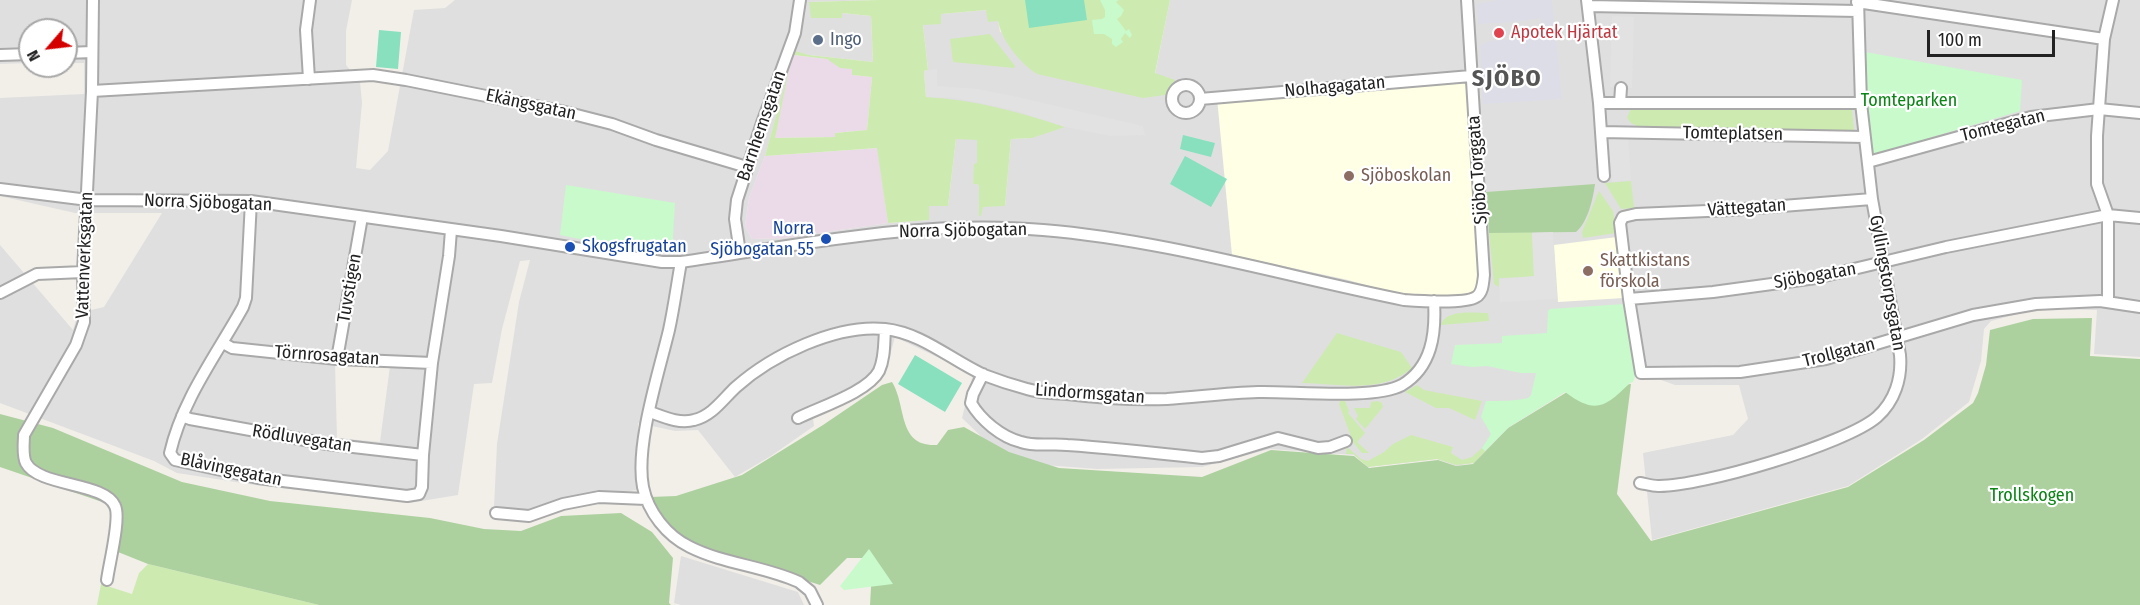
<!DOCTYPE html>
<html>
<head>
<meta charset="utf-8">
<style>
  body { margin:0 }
  #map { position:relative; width:2140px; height:605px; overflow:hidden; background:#f2efe9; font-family:"Fira Sans Condensed",sans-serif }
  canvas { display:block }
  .north { position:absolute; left:18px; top:18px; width:60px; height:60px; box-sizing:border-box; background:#fff; border:2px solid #a7a7a7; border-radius:50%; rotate:242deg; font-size:16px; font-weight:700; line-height:24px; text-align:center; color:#222 }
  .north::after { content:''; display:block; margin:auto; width:21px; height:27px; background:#d40000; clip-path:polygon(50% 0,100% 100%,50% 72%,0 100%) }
  .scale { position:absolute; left:1927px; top:30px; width:128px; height:27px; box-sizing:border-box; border:3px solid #222; border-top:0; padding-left:8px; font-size:18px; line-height:21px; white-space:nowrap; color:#222; -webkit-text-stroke:4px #fff; paint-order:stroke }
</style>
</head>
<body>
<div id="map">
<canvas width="2140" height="605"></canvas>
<div class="north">N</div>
<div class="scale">100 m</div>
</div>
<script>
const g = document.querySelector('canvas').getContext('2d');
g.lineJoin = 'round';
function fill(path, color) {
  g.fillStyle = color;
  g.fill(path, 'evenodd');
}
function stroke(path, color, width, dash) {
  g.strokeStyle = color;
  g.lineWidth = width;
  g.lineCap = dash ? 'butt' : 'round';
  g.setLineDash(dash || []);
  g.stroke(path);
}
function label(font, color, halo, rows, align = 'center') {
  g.font = font + ' "Fira Sans Condensed",sans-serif';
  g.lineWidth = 4.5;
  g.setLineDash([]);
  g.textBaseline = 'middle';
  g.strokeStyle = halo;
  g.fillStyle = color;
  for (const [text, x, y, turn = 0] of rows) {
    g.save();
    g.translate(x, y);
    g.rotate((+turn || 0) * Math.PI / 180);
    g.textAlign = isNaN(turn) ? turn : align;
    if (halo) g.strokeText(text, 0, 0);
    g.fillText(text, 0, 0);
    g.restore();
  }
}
const residential = new Path2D(`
  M0 0H352L346 31V65L360 82 362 103 356 168 370 170 388 151 414 10 445 8 455 0H879L809 2 842 18V13L871 16 873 62 809 55 795 52 765 156 749 198 745 226 752 239 784 238 888 223 929 220V206H948L956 139H977V164L973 184H977L979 186 983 206H1005L1011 139 1032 138 926 97 924 71 928 70 923 25 940 14 986 10 998 21 1000 32 1175 80 1155 74 1170 0H2140V357L2094 354 2097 310 2037 309 1991 321 1984 329 1981 361 1969 402 1922 439 1848 486 1652 540 1643 453 1733 435 1748 419 1739 385H1675L1636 371 1573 387 1509 427 1474 463 1456 466 1437 459 1368 467 1354 455 1270 449 1202 467 1097 469 1031 464 987 442 962 418 973 374 895 337 886 370 878 382 813 418 814 426 771 456 735 477 698 430 675 431 638 423V490L560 499 528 512 494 507 497 444 519 302 530 260 520 261 502 329 492 383 474 384 458 495 409 503 255 485 177 473 154 461 0 403V245L73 330 78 313 104 307 162 213H75L0 196V98L84 94V63H66V30H30V63L0 64ZM335 364 390 366 380 442 337 438Z
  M681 556 798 592 804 605H681L674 603Z`);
const industrial = new Path2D(`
  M794 55 827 59 852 69V75L872 77 867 130 835 133V137L774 138 789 70Z
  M878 148 888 223 784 238 752 239 745 226 749 198 765 156Z`);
const education = new Path2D(`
  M1469 77 1480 282 1472 295 1405 296 1348 280 1232 255 1217 98Z
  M1617 237 1624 298 1558 302 1554 245Z`);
const grass = new Path2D(`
  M879 0H1170L1155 73 1175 80 1165 95 1143 98 1037 74C1020 63 1002 41 998 21L988 22 986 10 941 14V24L923 25 928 70 924 71 926 97C975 100 1020 112 1065 127L1032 138 1011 139 1005 206 983 207 981 216H979V186L977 184H973L974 164 977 163V140L956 139 948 206H929V220L888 223 877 148 765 156 789 70 775 138 835 137V133L867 130 872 77 852 75V69L840 68 827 59 794 55 795 51 809 55 873 62 871 16 842 13V18H811L809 2Z
  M990 34 1015 66 1014 68 953 62 950 39Z
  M1631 108 1852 110 1854 131 1641 128 1631 123 1627 118Z
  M1631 181 1634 208 1621 209 1605 183Z
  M1599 191 1613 211 1616 233 1583 238 1582 232Z
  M1532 232 1534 277 1499 278V287L1494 284 1489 233Z
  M1488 313 1489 321 1441 325C1446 309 1474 313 1488 313Z
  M1337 333 1401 352 1412 368C1382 394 1338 384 1302 383Z
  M1417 385 1424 390 1482 401 1475 420 1449 408H1436L1405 392Z
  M1341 400 1345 401 1349 411 1348 413 1365 433 1357 442 1369 453H1362L1353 442 1339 404Z
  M1378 401 1382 403 1383 407 1365 429 1356 419 1358 416 1354 408H1370L1371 402Z
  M1411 435 1453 447 1451 453 1462 460 1472 457 1482 448 1485 451 1474 463 1456 465 1437 459 1368 467 1353 454H1346L1347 447 1361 459 1368 461 1384 452 1393 444Z
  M148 564 319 605H97L101 584 132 594 139 573Z`);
const forest = new Path2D(`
  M1595 184C1593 199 1588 222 1576 232L1489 233 1486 192Z
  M2092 318 2090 356 2140 359V605H870L872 570 863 558H847L820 585 685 542 671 529 650 497 676 496 742 475 823 425 882 385 892 382C907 406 897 447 937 445L948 430 964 427 1009 452 1059 468 1202 477 1271 450 1354 456 1369 468 1438 460 1456 466 1473 464 1508 428 1572 389 1631 384 1617 494 1651 541 1848 487 1924 440 1973 403 1978 393 1986 365 1990 330 2033 319Z
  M0 414 53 428 182 482 270 501 430 518 484 529 521 531 561 516 621 513 652 532 673 558 669 603 671 605H319L148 564 108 548 114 518 108 504 0 467Z`);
const park = new Path2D(`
  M1100 0H1119L1116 2 1124 10 1121 16 1117 19 1126 31 1129 29 1132 35 1130 38 1125 33 1121 39 1123 42 1116 47 1112 44V39L1104 34H1094L1092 20 1102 19 1105 17V10Z
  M1865 52 2022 80 2020 111 1872 155Z
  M566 185 675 203 672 252H644L560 235Z
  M1624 304 1635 377 1633 382 1630 383C1605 407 1596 415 1565 392L1509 427 1485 451 1482 448 1491 434 1481 417 1486 401C1500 401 1515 401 1528 398L1531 395 1536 373H1521L1487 366 1472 367 1451 364 1455 345 1502 343V336L1547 333 1548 311 1550 309Z
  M869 549 893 584 844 590 840 586Z`);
const pitch = new Path2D(`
  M1025 0H1084L1087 20 1029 28Z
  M379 30 401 32 398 69 376 67Z
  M1183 135 1215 143 1211 157 1180 149Z
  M1185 156 1227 179 1211 207 1170 184Z
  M915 355 962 383 945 412 898 384Z`);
const parking = new Path2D(`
  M1612 16 1634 17 1632 88 1610 87Z
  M937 69V86L978 89 1017 97 1143 126 1145 135 1110 136 1065 127 1013 110 956 98 926 97 924 71Z
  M1628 138 1631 180 1612 182 1608 139Z
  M1553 232 1557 299 1500 302 1499 279 1534 276 1532 233Z`);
const plaza = new Path2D(`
  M1497 0H1552L1562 99 1483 104 1480 46 1489 41 1542 37 1541 18 1514 22 1478 24 1477 4Z`);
const minor = new Path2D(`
  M93 0 92 91 83 272 84 322 76 345 24 435C24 443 22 455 26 463 39 487 105 482 115 506 121 518 109 564 107 580
  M1587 0 1599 103 1604 176
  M1857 2 2104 39
  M1588 6 1858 11
  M66 53 92 52
  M0 55 30 54
  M309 79 306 30 310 0
  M1172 99a14 14 0 1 1 28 0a14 14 0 1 1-28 0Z
  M92 91 373 75 406 80 561 111 612 124 656 140 747 167
  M1200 99 1471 76
  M1599 103H1861
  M1620 103 1621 88
  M1601 132 1865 137
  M1868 162 2031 117 2099 109 2140 113
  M0 189 88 200 251 201 501 236 662 262H681C801 245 921 219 1043 230 1165 240 1284 276 1404 300 1418 301 1466 304 1476 297 1483 293 1483 283 1484 275L1467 0
  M1872 199 1731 210 1636 214 1623 217 1620 223 1629 299 1641 373 1740 372 1826 359 1973 315 2036 304 2100 301 2140 307
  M251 201 246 298 243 307C217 354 182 400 170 453L175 460 258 478 407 496 419 494 422 487 423 455 432 363 449 256 451 230
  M740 253 735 219 737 200 762 123 795 33 800 0
  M681 262C677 284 674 307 669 330 659 372 635 445 643 487 648 512 667 536 690 547 724 564 764 566 799 582L810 591 817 605
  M0 293 37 274 83 272
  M1629 299 1713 292 1816 278 1946 247 2108 215 2140 218
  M2108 302V215L2097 184V136L2104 39 2113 0
  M223 343 232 348 337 359 432 363
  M337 359 362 217
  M983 374 973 394 971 403C981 420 1001 437 1021 442 1036 447 1052 443 1067 445 1112 448 1157 453 1202 458L1219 456 1278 438 1318 448 1330 447 1346 441
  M650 412C664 417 679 424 694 420 712 416 723 399 736 387 772 355 836 324 885 329 922 333 951 360 984 375 997 380 1012 385 1027 389 1039 393 1054 393 1067 394 1100 398 1134 400 1167 399 1197 397 1227 393 1258 392 1292 391 1374 400 1402 385 1432 367 1436 334 1434 301
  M182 416 190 419 327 444 423 455
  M798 418C820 407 868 392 879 371 885 358 884 343 885 329
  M1640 483C1646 484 1652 486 1658 486 1700 487 1846 444 1877 417 1895 401 1902 378 1900 355L1872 199 1861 103 1858 0
  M496 513 529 516 563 504 599 497 646 499`);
const markers = [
  [1499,33,6,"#e0444e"],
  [818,40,6,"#5c6f8a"],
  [1349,176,6,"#8d6e63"],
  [826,239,6,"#1a4fb4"],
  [570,247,6,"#1a4fb4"],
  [1588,271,6,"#8d6e63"]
];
const healthNames = [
  ["Apotek Hjärtat",1511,33]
];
const serviceNames = [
  ["Ingo",830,40]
];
const streetNames = [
  ["Nolhagagatan",1335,87,-5],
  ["Ekängsgatan",531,105,12],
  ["Barnhemsgatan",762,126,-71],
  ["Tomtegatan",2003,126,-14],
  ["Tomteplatsen",1733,134,1],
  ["Sjöbo Torggata",1478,170,-94],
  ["Norra Sjöbogatan",208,203,2],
  ["Vättegatan",1747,208,-4],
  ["Norra Sjöbogatan",963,231,-1],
  ["Vattenverksgatan",85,255,-88],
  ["Sjöbogatan",1815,276,-10],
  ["Gyllingstorpsgatan",1887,283,80],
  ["Tuvstigen",350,288,-80],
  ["Trollgatan",1839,353,-14],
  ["Törnrosagatan",327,356,4],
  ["Lindormsgatan",1090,394,4],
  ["Rödluvegatan",302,439,9],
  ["Blåvingegatan",231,470,12]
];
const parkNames = [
  ["Tomteparken",1909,101],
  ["Trollskogen",2032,496]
];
const educationNames = [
  ["Sjöboskolan",1361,176],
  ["Skattkistans",1600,261],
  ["förskola",1600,282]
];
const transitNames = [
  ["Norra",814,229],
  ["Sjöbogatan 55",814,250],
  ["Skogsfrugatan",582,247,"left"]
];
const districtNames = [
  ["SJÖBO",1507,79]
];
fill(residential, '#e0dfdf');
fill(industrial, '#ebdbe8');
fill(education, '#ffffe5');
fill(grass, '#cdebb0');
fill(forest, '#add19e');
fill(park, '#c8facc');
fill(pitch, '#88e0be');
fill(parking, '#e2e2e2');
fill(plaza, '#dddde8');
stroke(minor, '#a9a9a9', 14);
stroke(minor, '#fff', 10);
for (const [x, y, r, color] of markers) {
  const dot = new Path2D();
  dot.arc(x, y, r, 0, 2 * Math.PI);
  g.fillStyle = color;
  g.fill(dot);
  stroke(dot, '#fff', 2);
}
label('18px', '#be3a42', '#fff', healthNames, 'left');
label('18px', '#4e5e75', '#fff', serviceNames, 'left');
label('18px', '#222', '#fff', streetNames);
label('18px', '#0c8416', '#fff', parkNames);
label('18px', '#785e54', '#fff', educationNames, 'left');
label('18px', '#164399', '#fff', transitNames, 'right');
g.letterSpacing = '1.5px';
label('bold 24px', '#555', '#fff', districtNames);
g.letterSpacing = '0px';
</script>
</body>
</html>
